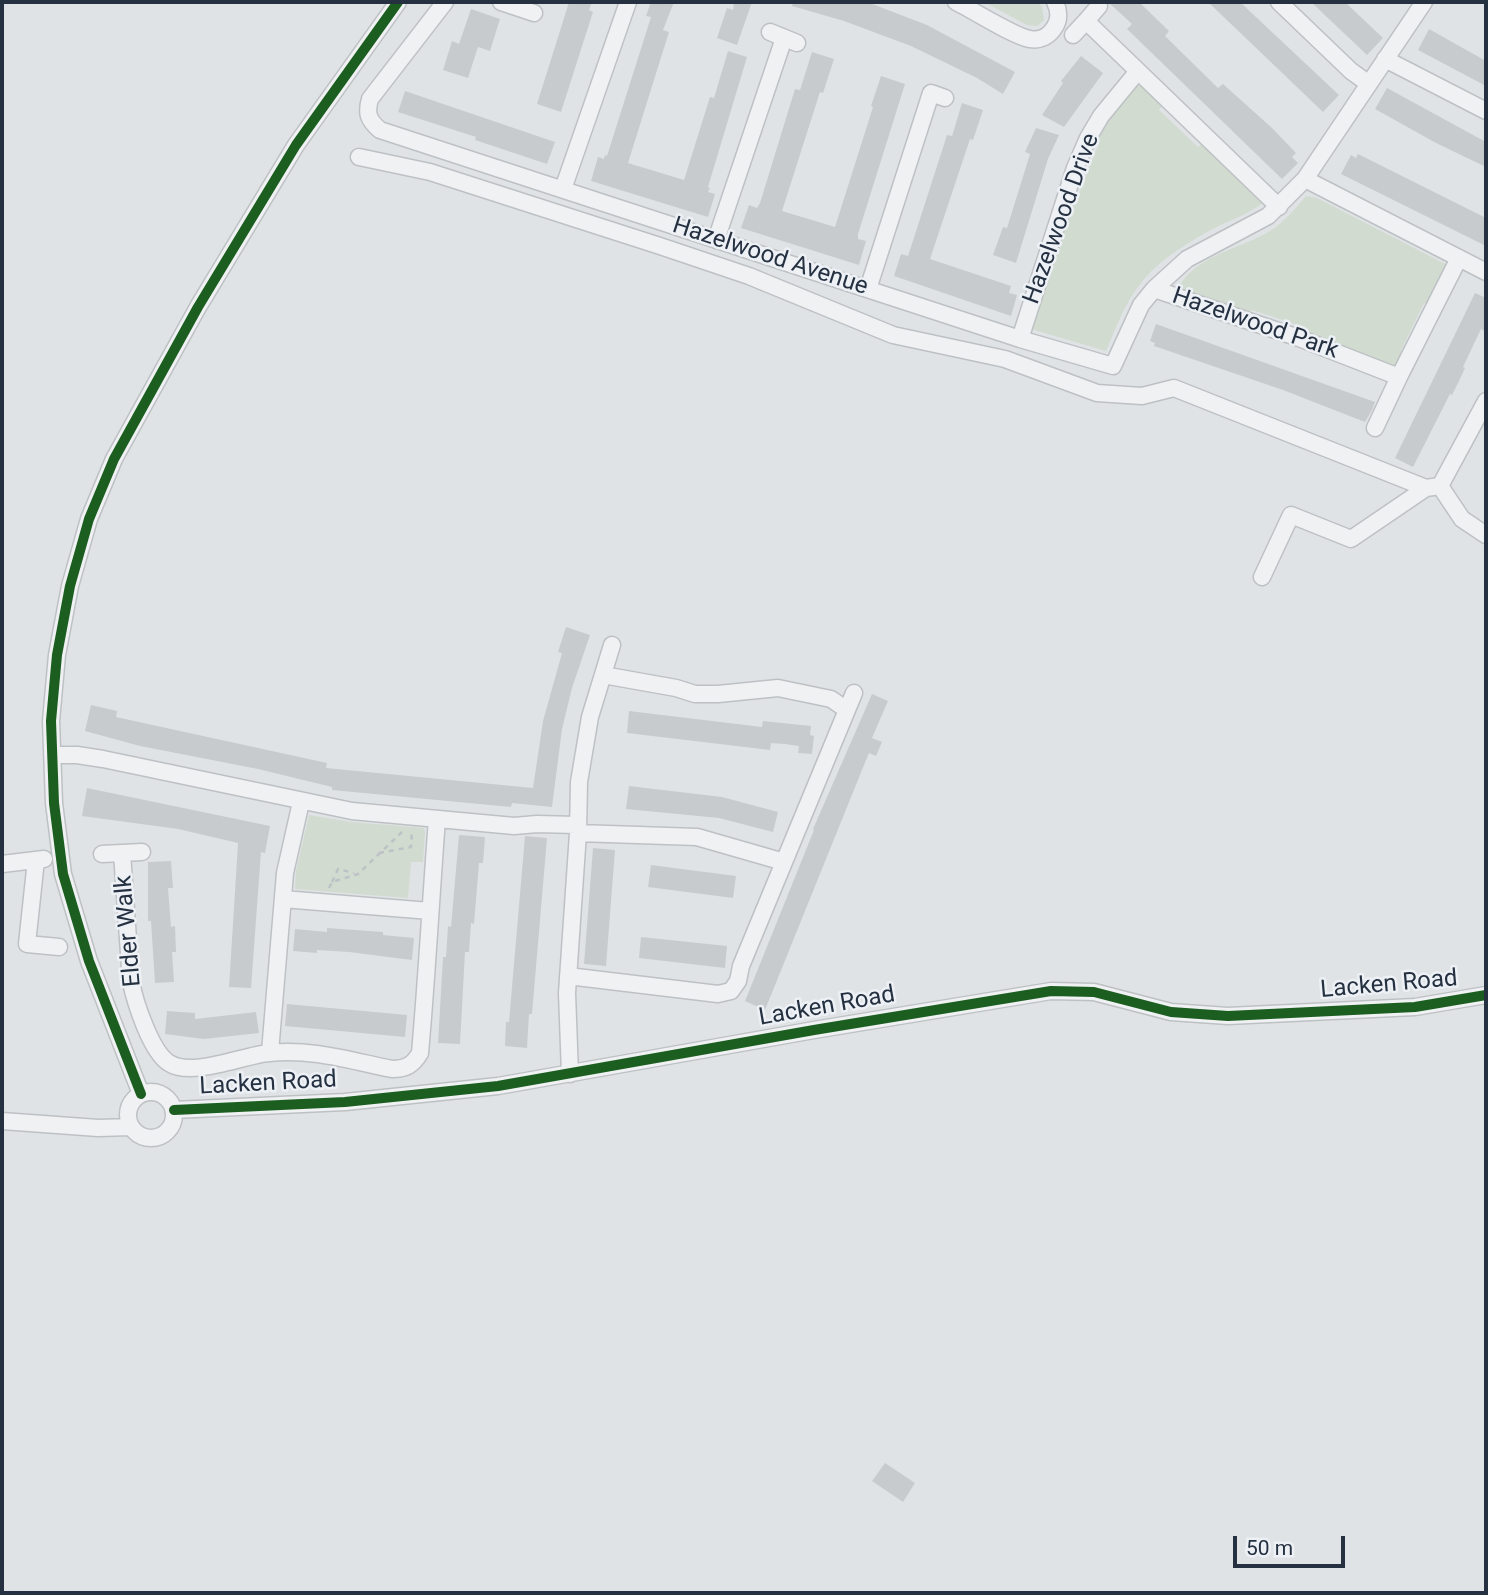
<!DOCTYPE html>
<html>
<head>
<meta charset="utf-8">
<style>
  body { margin:0 }
  #map { position:relative; width:1488px; height:1595px; overflow:hidden; background:#e0e3e6; font-family:Roboto,sans-serif }
  canvas { display:block }
  .frame { position:absolute; inset:0; border:4px solid #253141; pointer-events:none }
  .scale { position:absolute; left:1233px; top:1536px; width:112px; height:32px; box-sizing:border-box; border:4px solid #253141; border-top:0; padding-left:9px; font-size:21px; line-height:24px; white-space:nowrap; color:#253141; -webkit-text-stroke:5px #edf1f6; paint-order:stroke }
</style>
</head>
<body>
<div id="map">
<canvas width="1488" height="1595"></canvas>
<div class="frame"></div>
<div class="scale">50 m</div>
</div>
<script>
const g = document.querySelector('canvas').getContext('2d');
g.lineJoin = 'round';
function fill(path, color) {
  g.fillStyle = color;
  g.fill(path, 'evenodd');
}
function stroke(path, color, width, dash) {
  g.strokeStyle = color;
  g.lineWidth = width;
  g.lineCap = dash ? 'butt' : 'round';
  g.setLineDash(dash || []);
  g.stroke(path);
}
function label(font, color, halo, rows, align = 'center') {
  g.font = font + ' Roboto,sans-serif';
  g.lineWidth = 5;
  g.setLineDash([]);
  g.textBaseline = 'middle';
  g.strokeStyle = halo;
  g.fillStyle = color;
  for (const [text, x, y, turn = 0] of rows) {
    g.save();
    g.translate(x, y);
    g.rotate((+turn || 0) * Math.PI / 180);
    g.textAlign = isNaN(turn) ? turn : align;
    if (halo) g.strokeText(text, 0, 0);
    g.fillText(text, 0, 0);
    g.restore();
  }
}
const green = new Path2D(`
  M984 2H1036L1042 6 1044 20 1037 26 1027 25Z
  M1141 85 1163 105 1159 110 1198 147 1202 143 1264 202C1248 215 1229 220 1211 230 1187 243 1158 261 1141 283 1125 302 1116 328 1106 351L1031 329 1074 195 1078 196 1099 143 1096 140 1108 119 1134 87Z
  M1306 196 1317 198 1449 266 1429 305 1424 303 1401 350 1404 352 1399 365 1394 366 1300 332 1301 326 1252 310 1250 315 1177 290C1194 255 1241 249 1270 231 1285 221 1295 209 1306 196Z
  M309 815 351 822 424 828 425 832 423 862H411L408 898 295 889 296 871Z`);
const building = new Path2D(`
  M569 2H592L589 10 593 12 561 112 537 104Z
  M651 2H674L663 30 669 32 628 163 684 180 710 97 714 98 728 51 747 57 708 187 710 188 708 192 715 194 708 217 591 181 598 157 604 159 605 155 607 156 651 17 646 16Z
  M734 2H752L737 45 717 38 727 8 733 10Z
  M793 2H867L927 25 1015 72 1003 94 977 78 911 46 844 21 792 6Z
  M1108 2H1139L1169 31 1165 36 1218 88 1223 84 1272 128 1296 153 1292 157 1298 163 1282 179 1127 29 1132 24Z
  M1208 2H1240L1339 95 1323 112Z
  M1311 2H1345L1383 38 1367 55Z
  M471 9 500 19 490 51 478 47 468 78 443 70 452 41 459 44Z
  M1429 29 1486 61V86L1418 50Z
  M812 52 834 59 823 93 820 92 782 211 835 227 873 107 871 106 881 76 905 84 858 234V239L866 241 859 265 741 228 749 205 757 208 760 203 795 89 800 90Z
  M1081 56 1103 73 1064 127 1042 115 1063 83 1061 81Z
  M1387 88 1486 142V167L1436 143 1375 109Z
  M405 91 555 142 547 164 475 140 476 137 398 112Z
  M962 103 983 110 973 140 970 139 930 259 1011 286 1009 293 1017 295 1011 316 894 276 901 254 908 256 947 135 952 136Z
  M1036 128 1059 135 1048 159 1016 263 993 255 1003 227 1007 228 1030 154 1025 152Z
  M1358 154 1486 218V246L1341 174 1351 155 1356 158Z
  M1475 293 1486 298V332L1481 329 1463 367 1465 368 1459 381 1452 395 1450 394 1413 467 1395 458Z
  M1156 324 1375 402 1372 410 1365 422 1283 390 1154 346 1155 343 1150 341Z
  M566 627 590 635 572 688 562 729 552 807 512 803 511 807 332 790V787L258 769 140 746 85 731 91 705 117 711 116 717 327 763 326 768 533 788 543 721 562 653 558 652Z
  M872 694 888 701 872 738 882 742 876 756 869 753 862 770 765 1010 745 1001 814 830 813 829Z
  M629 711 762 727 763 721 811 726 810 735 814 736 812 754 798 753 799 746 785 744 771 743 770 750 627 733Z
  M629 786 722 797 778 812 773 832 719 818 626 809Z
  M87 788 270 826 265 853 261 852 251 988 229 987 238 843 178 829 82 816Z
  M459 835 485 837 483 863H479L474 924 471 923 469 952H465L460 1044 438 1043 443 957H446L448 926 451 927Z
  M525 836 547 838 532 1014H529L527 1048 505 1046 506 1022H509Z
  M593 848 615 850 606 966 584 964Z
  M171 861 173 888H168L171 927 175 926 176 952H172L174 982 155 983 151 921H148V862Z
  M651 865 736 876 733 898 648 887Z
  M327 928 383 932V935L414 938 412 960 349 952 317 950V953L293 951 295 929 327 932Z
  M641 937 727 946 725 968 639 958Z
  M287 1004 407 1015 405 1037 285 1026Z
  M167 1011 195 1013V1019L256 1012 259 1033 204 1039 165 1034Z
  M885 1463 915 1483 903 1502 872 1481Z`);
const path = new Path2D(`
  M379 853 411 847 412 830
  M332 882 338 869 354 873
  M329 888 332 882 358 874 402 832`);
const minor = new Path2D(`
  M445 2 370 99C366 113 368 120 380 130L1020 339 1113 366 1141 305 1154 289
  M501 2 534 13
  M956 2C973 10 1015 37 1030 39 1040 41 1049 36 1054 28 1060 20 1059 10 1055 2
  M1279 2 1351 71 1369 84
  M1424 2 1305 179 1268 216 1187 259 1154 289 1299 338 1399 377 1459 258
  M1099 6 1086 21 1138 71
  M770 32 797 43
  M1073 35 1086 21
  M1385 59 1486 111
  M359 157 430 172 660 246 749 276 893 335 1005 359 1097 393 1142 396 1174 388 1426 488 1440 486
  M1305 179 1486 272
  M563 189 628 2
  M716 240 784 38
  M868 289 931 93 945 98
  M1020 339 1075 168 1088 138 1101 116 1138 71 1279 207
  M1375 428 1399 377
  M1440 486 1486 401
  M1440 486 1462 519 1486 535
  M1262 577 1291 515 1351 539 1426 488
  M603 675 676 688 695 694H718L778 688 831 699 847 710
  M52 755H77L103 759 352 811 514 826 537 824 577 825
  M578 833 697 837 784 862
  M122 853 142 852
  M102 854 122 853 131 982C135 1002 151 1052 169 1063 192 1078 244 1055 269 1053 310 1048 352 1061 392 1069 406 1069 413 1065 420 1053 427 975 431 897 437 819
  M36 860 27 944 59 947
  M2 864 44 859
  M283 899 430 911
  M568 976 718 994 731 991 738 981 741 966 854 693
  M270 1052 285 873 301 802
  M570 1074 567 993 578 833 579 782 590 717 612 645
  M128 1115a23 23 0 1 1 46 0a23 23 0 1 1-46 0Z
  M141 1094 89 961 63 874 54 803 51 721 57 655 70 586 89 519 114 459 198 307 296 145 398 2
  M174 1110 345 1102 498 1086 814 1030 1051 991 1094 992 1171 1012 1228 1016 1415 1007 1486 995
  M2 1121 98 1128 131 1127`);
const cycleway = new Path2D(`
  M141 1094 89 961 63 874 54 803 51 721 57 655 70 586 89 519 114 459 198 307 296 145 398 2
  M174 1110 345 1102 498 1086 814 1030 1051 991 1094 992 1171 1012 1228 1016 1415 1007 1486 995`);
const streetNames = [
  ["Hazelwood Drive",1062,219,-70],
  ["Hazelwood Avenue",770,257,18],
  ["Hazelwood Park",1255,324,19],
  ["Elder Walk",129,931,-95],
  ["Lacken Road",1389,985,-5],
  ["Lacken Road",827,1007,-10],
  ["Lacken Road",268,1084,-3]
];
fill(green, '#d1dbd0');
fill(building, '#c8cbce');
stroke(minor, '#bec1c4', 19);
stroke(path, '#bec1c5', 2.5, [5, 5]);
stroke(minor, '#eff1f3', 16);
stroke(cycleway, '#1b5e20', 10);
label('24px', '#253141', '#edf1f6', streetNames);
</script>
</body>
</html>
